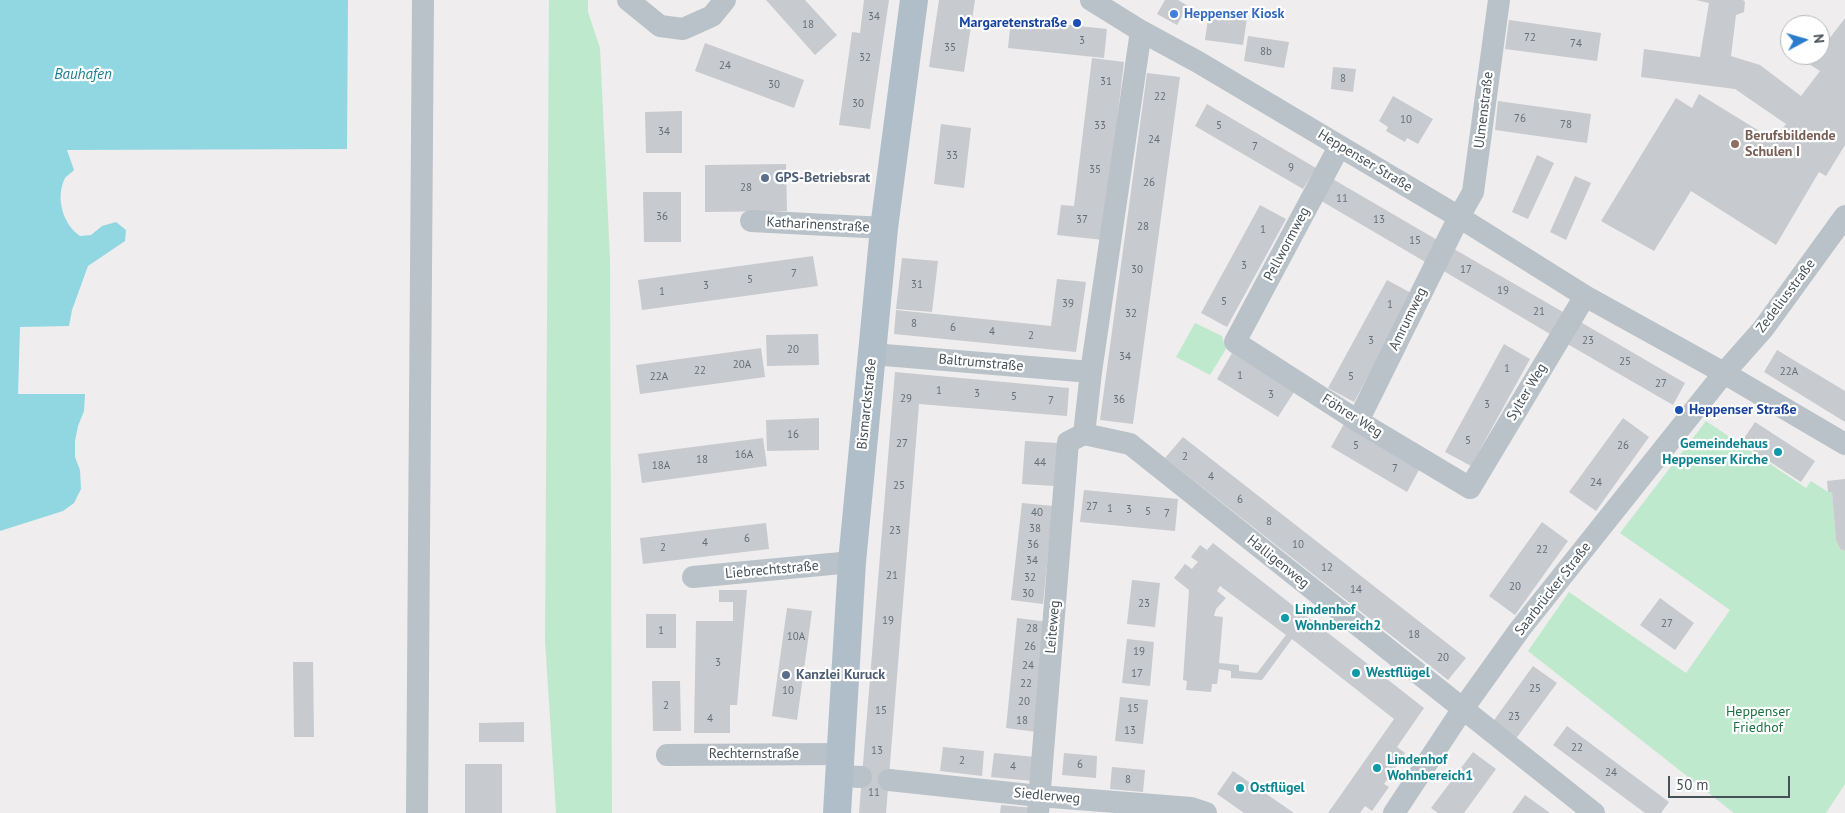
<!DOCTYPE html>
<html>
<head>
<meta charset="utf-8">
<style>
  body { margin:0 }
  #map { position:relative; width:1845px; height:813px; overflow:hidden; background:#efeded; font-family:"PT Sans",sans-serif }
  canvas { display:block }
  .north { position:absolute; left:1780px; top:15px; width:50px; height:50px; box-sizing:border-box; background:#fff; border:1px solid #b5b9bc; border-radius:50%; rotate:84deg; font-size:14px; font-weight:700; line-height:20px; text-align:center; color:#475158 }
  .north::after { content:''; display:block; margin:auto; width:18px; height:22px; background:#2b7ccb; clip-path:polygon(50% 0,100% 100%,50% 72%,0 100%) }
  .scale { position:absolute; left:1668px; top:776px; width:122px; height:22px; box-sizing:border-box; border:2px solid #475158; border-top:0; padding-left:6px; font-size:15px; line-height:18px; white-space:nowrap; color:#475158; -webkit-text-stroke:4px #fff; paint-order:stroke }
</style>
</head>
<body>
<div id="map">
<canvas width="1845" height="813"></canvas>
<div class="north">N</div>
<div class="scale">50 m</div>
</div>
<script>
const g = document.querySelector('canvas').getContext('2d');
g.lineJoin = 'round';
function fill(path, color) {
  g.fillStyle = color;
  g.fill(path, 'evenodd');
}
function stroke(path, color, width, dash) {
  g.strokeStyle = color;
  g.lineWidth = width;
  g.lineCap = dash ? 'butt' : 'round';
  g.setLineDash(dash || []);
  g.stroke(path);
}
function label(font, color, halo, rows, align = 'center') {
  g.font = font + ' "PT Sans",sans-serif';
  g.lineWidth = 4.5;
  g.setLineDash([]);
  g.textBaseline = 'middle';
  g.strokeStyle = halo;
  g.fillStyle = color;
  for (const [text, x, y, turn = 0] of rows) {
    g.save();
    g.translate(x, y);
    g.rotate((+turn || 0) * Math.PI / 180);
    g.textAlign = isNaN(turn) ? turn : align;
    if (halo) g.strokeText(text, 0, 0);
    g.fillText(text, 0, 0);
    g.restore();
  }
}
const green = new Path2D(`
  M549 0H588V12L600 48 610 259 612 813H556L545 640Z
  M1195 323 1222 336 1226 349 1210 375 1176 357Z
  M1706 421 1806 488 1811 481 1828 492H1832L1836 540 1840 549 1845 551V784L1826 813H1734L1528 651 1569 592 1686 673 1730 610 1620 533Z`);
const water = new Path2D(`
  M0 0H348L347 149 67 150 74 170C72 173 67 175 65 178 55 198 63 224 80 236L91 235 102 226 116 222 126 230 125 241 88 266 72 310 69 326 20 327 18 394H85L84 411 78 426 75 441V457L80 470 81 489 74 503 63 511 0 531Z`);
const building = new Path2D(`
  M766 0H805L837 35 815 55Z
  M864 0H889L870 129 839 125 852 32 860 33Z
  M939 0H975L964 72 929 67Z
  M1165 0H1178L1188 6 1177 25 1157 14Z
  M1696 0H1743L1745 2 1744 12 1736 15 1731 56 1760 65 1801 96 1820 71 1809 64 1817 55H1820V51L1845 18V145L1826 176 1819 172 1776 245 1691 191 1654 251 1601 221 1676 98 1692 108 1699 94 1774 140 1786 124 1735 89 1641 77 1644 49 1700 57 1709 3Z
  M1209 12 1247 18 1243 45 1205 40Z
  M1011 19 1107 29 1104 58 1008 48Z
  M1509 20 1601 33 1597 61 1505 49Z
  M1248 36 1289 42 1284 68 1244 61Z
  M705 43 804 80 794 108 695 71Z
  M1092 58 1124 62 1103 240 1057 235 1061 205 1074 206Z
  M1333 67 1356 69 1353 92 1331 89Z
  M1147 73 1180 77 1133 424 1100 420Z
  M1393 96 1433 119 1418 144 1407 138 1405 142 1386 131 1388 127 1379 121Z
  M1498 101 1591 114 1587 143 1495 130Z
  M1207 104 1316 168 1303 189 1195 126Z
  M682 111V153H646L645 112Z
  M941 124 971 128 964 188 934 184Z
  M1537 155 1554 163 1528 219 1512 212Z
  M786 164 787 211 705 212V165Z
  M1575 176 1591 183 1566 240 1550 232Z
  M1331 178 1439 241 1427 263 1318 199Z
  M643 192H681V242H644Z
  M1260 205 1286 219 1227 327 1201 313Z
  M1454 249 1563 312 1550 334 1442 270Z
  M813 256 818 286 642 310 638 280Z
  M902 258 938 261 932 312 896 309Z
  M1057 279 1086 282 1076 352 894 334 896 310 1051 326Z
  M1387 280 1413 294 1354 402 1328 388Z
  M1577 320 1685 383 1673 405 1564 342Z
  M818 334 819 365 767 366 766 335Z
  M1504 344 1530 359 1471 466 1445 452Z
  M761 348 765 377 640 394 636 365Z
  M1777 350 1845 391V422L1764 372Z
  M1232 353 1294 392 1278 417 1217 379Z
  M895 372 1069 388 1067 416 919 404 886 813H859Z
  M819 418V450L767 451 766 420Z
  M1623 418 1649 437 1596 511 1569 492Z
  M1755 422 1815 461 1801 482 1741 443Z
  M1344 424 1420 468 1407 492 1331 447Z
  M1183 437 1466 658 1448 680 1165 458Z
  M763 438 767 466 642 483 638 454Z
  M1025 441 1058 443 1055 486 1022 484Z
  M1845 479V551L1840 549 1836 540 1832 492H1828L1827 481Z
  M1084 490 1178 499 1175 531 1080 522Z
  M1022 503 1053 506 1043 604 1011 600Z
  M1542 522 1568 541 1515 615 1489 596Z
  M766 523 769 549 643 564 640 538Z
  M1213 543 1424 708 1397 747 1405 753 1384 784 1389 787 1372 811 1365 806 1360 813H1328L1394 719 1292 639 1262 680 1231 678V671L1219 669 1217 684H1212L1211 692 1186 690 1187 681 1183 680 1189 590 1174 578 1185 564 1192 569 1195 565 1198 562 1191 557 1200 545 1207 550ZM1220 586 1286 635 1257 673 1239 671V665L1219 663 1223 617 1214 616 1216 609 1226 598 1217 591Z
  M1132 580 1160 583 1155 627 1127 624Z
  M719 590H747L737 705H730V733H694L696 621H733V602H719Z
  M1660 598 1694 623 1675 650 1640 625Z
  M787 608 812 611 797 720 772 716Z
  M646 614H676V648H646Z
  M1017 618 1048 622 1037 732 1006 728Z
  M1127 639 1154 642 1150 686 1122 683Z
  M293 662H313L314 737H294Z
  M1533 666 1557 683 1515 740 1492 723Z
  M652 681H680L681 731H653Z
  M1120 697 1148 700 1143 744 1115 741Z
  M524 722V742H479V723Z
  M1567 726 1669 802 1661 813H1645L1553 745Z
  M943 747 984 751 982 776 940 771Z
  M1473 752 1496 769 1464 813H1438L1431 808Z
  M994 753 1035 757 1033 781 991 777Z
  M1064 753 1097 756 1096 778 1062 775Z
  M465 764H502V813H465Z
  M1112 767 1145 770 1143 792 1110 789Z
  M1233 771 1294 813H1244L1217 794Z
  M1525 795 1550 813H1512Z
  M1001 805 1034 808V813H1000Z`);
const minor = new Path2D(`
  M628 0 660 26 683 29 712 16 725 0
  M1091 0 1141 31 1198 62 1459 217 1585 296 1724 373 1845 444
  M1339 147 1235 342 1358 421 1470 488 1585 296
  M751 221 884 228
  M872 354 1091 372
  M1358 421 1459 217 1473 192 1499 0
  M1084 434 1091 372 1141 31
  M693 577 852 562
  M667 755 841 754
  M839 776 861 777
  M889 780 1039 796 1191 808 1206 813
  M417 813 423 0
  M1038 813 1068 442 1084 434 1130 444 1594 813
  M1394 813 1462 710 1520 629 1724 373 1763 329 1845 216`);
const major = new Path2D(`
  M837 813 852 562 884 228 914 0`);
const markers = [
  [1174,14,5,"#3f7fe0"],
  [1077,23,5,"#1a4fb4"],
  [1735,144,5,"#8d6e63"],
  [765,178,5,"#5c6f8a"],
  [1679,410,5,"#1a4fb4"],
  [1778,452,5,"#0f9aa8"],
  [1285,618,5,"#0f9aa8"],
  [1356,673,5,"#0f9aa8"],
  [786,675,5,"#5c6f8a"],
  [1377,768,5,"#0f9aa8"],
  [1240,788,5,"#0f9aa8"]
];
const numberNames = [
  ["34",874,17],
  ["18",808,25],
  ["72",1530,38],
  ["3",1082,41],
  ["74",1576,44],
  ["35",950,48],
  ["8b",1266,52],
  ["32",865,58],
  ["24",725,66],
  ["8",1343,79],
  ["31",1106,82],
  ["30",774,85],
  ["22",1160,97],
  ["30",858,104],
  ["76",1520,119],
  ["10",1406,120],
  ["78",1566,125],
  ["33",1100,126],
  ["5",1219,126],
  ["34",664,132],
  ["24",1154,140],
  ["7",1255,147],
  ["33",952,156],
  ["9",1291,168],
  ["35",1095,170],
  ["26",1149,183],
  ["28",746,188],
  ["11",1342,199],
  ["36",662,217],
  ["37",1082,220],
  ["13",1379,220],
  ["28",1143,227],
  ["1",1263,230],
  ["15",1415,241],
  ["3",1244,266],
  ["30",1137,270],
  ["17",1466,270],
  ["7",794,274],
  ["5",750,280],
  ["31",917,285],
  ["3",706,286],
  ["19",1503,291],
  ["1",662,292],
  ["5",1224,302],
  ["39",1068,304],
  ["1",1390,305],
  ["21",1539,312],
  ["32",1131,314],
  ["8",914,324],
  ["6",953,328],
  ["4",992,332],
  ["2",1031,336],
  ["3",1371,341],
  ["23",1588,341],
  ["20",793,350],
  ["34",1125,357],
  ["25",1625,362],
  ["20A",742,365],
  ["1",1507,369],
  ["22",700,371],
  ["22A",1789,372],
  ["1",1240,376],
  ["22A",659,377],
  ["5",1351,377],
  ["27",1661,384],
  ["1",939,391],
  ["3",977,394],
  ["3",1271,395],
  ["5",1014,397],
  ["29",906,399],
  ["36",1119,400],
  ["7",1051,401],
  ["3",1487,405],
  ["16",793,435],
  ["5",1468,441],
  ["27",902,444],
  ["5",1356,446],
  ["26",1623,446],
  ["16A",744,455],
  ["2",1185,457],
  ["18",702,460],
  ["44",1040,463],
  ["18A",661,466],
  ["7",1395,469],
  ["4",1211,477],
  ["24",1596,483],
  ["25",899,486],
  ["6",1240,500],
  ["27",1092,507],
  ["1",1110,509],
  ["3",1129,510],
  ["5",1148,512],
  ["40",1037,513],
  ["7",1167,514],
  ["8",1269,522],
  ["38",1035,529],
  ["23",895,531],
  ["6",747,539],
  ["4",705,543],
  ["36",1033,545],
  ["10",1298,545],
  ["2",663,548],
  ["22",1542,550],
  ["34",1032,561],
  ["12",1327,568],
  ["21",892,576],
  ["32",1030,578],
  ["20",1515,587],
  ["14",1356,590],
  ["30",1028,594],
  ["23",1144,604],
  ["19",888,621],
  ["27",1667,624],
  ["28",1032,629],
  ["1",661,631],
  ["18",1414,635],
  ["10A",796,637],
  ["26",1030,647],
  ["19",1139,652],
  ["20",1443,658],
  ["3",718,663],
  ["24",1028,666],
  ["17",1137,674],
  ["22",1026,684],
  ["25",1535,689],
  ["10",788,691],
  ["20",1024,702],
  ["2",666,706],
  ["15",1133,709],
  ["15",881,711],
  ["23",1514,717],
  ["4",710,719],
  ["18",1022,721],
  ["13",1130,731],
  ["22",1577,748],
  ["13",877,751],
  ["2",962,761],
  ["6",1080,765],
  ["4",1013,767],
  ["24",1611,773],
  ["8",1128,780],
  ["11",874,793]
];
const shopNames = [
  ["Heppenser Kiosk",1184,14]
];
const transitNames = [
  ["Margaretenstraße",1067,23],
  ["Heppenser Straße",1689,410,"left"]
];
const streetNames = [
  ["Ulmenstraße",1484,110,-83],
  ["Heppenser Straße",1365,161,31],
  ["Katharinenstraße",818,225,3],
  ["Pellwormweg",1287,244,-62],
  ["Zedeliusstraße",1786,296,-53],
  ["Amrumweg",1408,319,-64],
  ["Baltrumstraße",981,363,5],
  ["Sylter Weg",1527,392,-59],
  ["Bismarckstraße",867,404,-84],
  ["Föhrer Weg",1352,416,32],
  ["Halligenweg",1278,562,39],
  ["Liebrechtstraße",772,570,-5],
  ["Saarbrücker Straße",1553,589,-52],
  ["Leiteweg",1053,627,-85],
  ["Rechternstraße",754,754],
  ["Siedlerweg",1047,796,5]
];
const educationNames = [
  ["Berufsbildende",1745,136],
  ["Schulen I",1745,152]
];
const serviceNames = [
  ["GPS-Betriebsrat",775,178],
  ["Kanzlei Kuruck",796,675]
];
const cultureNames = [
  ["Gemeindehaus",1768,444,"right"],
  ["Heppenser Kirche",1768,460,"right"],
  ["Lindenhof",1295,610],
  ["Wohnbereich2",1295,626],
  ["Westflügel",1366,673],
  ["Lindenhof",1387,760],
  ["Wohnbereich1",1387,776],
  ["Ostflügel",1250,788]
];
const parkNames = [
  ["Heppenser",1758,712],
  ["Friedhof",1758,728]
];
const waterNames = [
  ["Bauhafen",83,75]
];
fill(green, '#bfe9cc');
fill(water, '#90d7e2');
fill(building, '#c7cacf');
stroke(minor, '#b9c2c8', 22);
stroke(major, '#afbec9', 28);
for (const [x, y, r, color] of markers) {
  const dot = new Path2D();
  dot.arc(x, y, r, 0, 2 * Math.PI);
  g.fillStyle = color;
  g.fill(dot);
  stroke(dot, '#fff', 2);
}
label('11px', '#676f76', null, numberNames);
label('bold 14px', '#366cbe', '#fff', shopNames, 'left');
label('bold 14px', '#164399', '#fff', transitNames, 'right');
label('14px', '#475158', '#fff', streetNames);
label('bold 14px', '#785e54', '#fff', educationNames, 'left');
label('bold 14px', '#4e5e75', '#fff', serviceNames, 'left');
label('bold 14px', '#0d838f', '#fff', cultureNames, 'left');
label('14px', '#207143', '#fff', parkNames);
label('italic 15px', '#1a8090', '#fff', waterNames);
</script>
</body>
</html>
